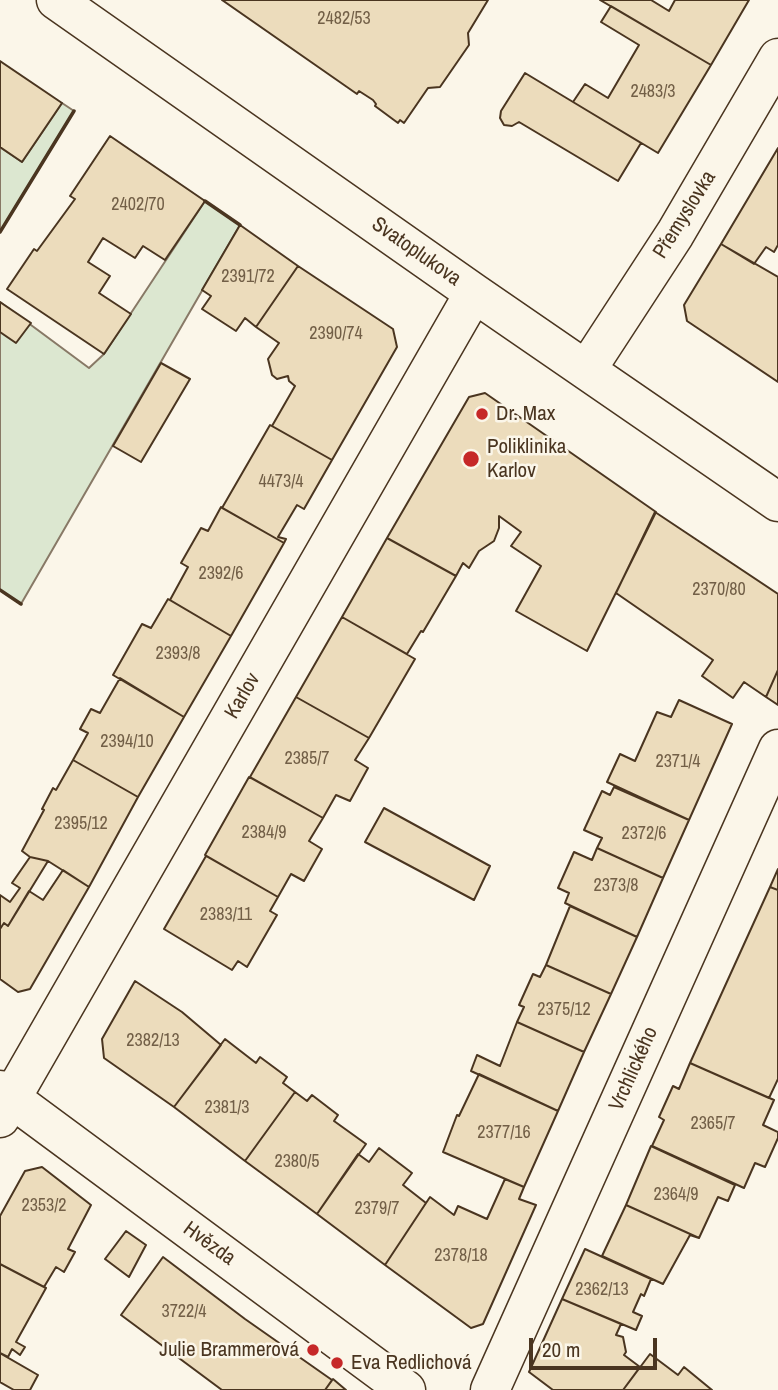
<!DOCTYPE html>
<html>
<head>
<meta charset="utf-8">
<style>
  body { margin:0 }
  #map { position:relative; width:778px; height:1390px; overflow:hidden; background:#fbf6e9; font-family:"Archivo Narrow",sans-serif }
  canvas { display:block }
  .scale { position:absolute; left:529px; top:1338px; width:128px; height:32px; box-sizing:border-box; border:4px solid #4a3520; border-top:0; padding-left:9px; font-size:21px; line-height:24px; white-space:nowrap; color:#4a3520; -webkit-text-stroke:5px #fbf6e9; paint-order:stroke }
</style>
</head>
<body>
<div id="map">
<canvas width="778" height="1390"></canvas>
<div class="scale">20 m</div>
</div>
<script>
const g = document.querySelector('canvas').getContext('2d');
g.lineJoin = 'round';
function fill(path, color) {
  g.fillStyle = color;
  g.fill(path, 'evenodd');
}
function stroke(path, color, width, dash) {
  g.strokeStyle = color;
  g.lineWidth = width;
  g.lineCap = dash ? 'butt' : 'round';
  g.setLineDash(dash || []);
  g.stroke(path);
}
function label(font, color, halo, rows, align = 'center') {
  g.font = font + ' "Archivo Narrow",sans-serif';
  g.lineWidth = 5;
  g.setLineDash([]);
  g.textBaseline = 'middle';
  g.strokeStyle = halo;
  g.fillStyle = color;
  for (const [text, x, y, turn = 0] of rows) {
    g.save();
    g.translate(x, y);
    g.rotate((+turn || 0) * Math.PI / 180);
    g.textAlign = isNaN(turn) ? turn : align;
    if (halo) g.strokeText(text, 0, 0);
    g.fillText(text, 0, 0);
    g.restore();
  }
}
const green = new Path2D(`
  M62 103 74 111 0 232V147L22 162Z
  M205 201 240 225 21 604 0 590V302L89 368 104 354Z`);
const building = new Path2D(`
  M222 0H488L468 33 469 45 440 87 428 88 404 123 400 120 398 123 375 106 376 104 373 100 359 91 357 94Z
  M600 0H651L669 11 675 0H749L711 65Z
  M611 6 711 65 658 153 573 102 585 84 608 98 639 45 601 22Z
  M0 61 62 103 22 162 0 147Z
  M525 73 641 143 618 181 519 122 512 126 504 125 500 118 501 111Z
  M110 136 205 201 165 260 143 246 135 258 103 238 88 262 110 276 99 293 131 314 104 354 7 289 34 249 37 251 75 199 70 196Z
  M778 148V245L774 252 766 247 754 264 721 244Z
  M240 225 298 266 256 327 245 318 236 331 202 309 211 296 202 290Z
  M721 244 778 277V382L687 321 684 305Z
  M298 266 393 329 397 347 332 460 272 426 295 386 289 381 288 376 277 379 272 375 268 359 279 343 256 327Z
  M0 302 31 323 16 343 0 332Z
  M161 363 190 379 141 462 113 446Z
  M485 393 656 512 587 651 516 611 541 566 511 546 521 532 499 516V528L494 541 479 551 469 568 463 563 456 576 387 538 469 397Z
  M270 425 332 460 304 509 297 505 278 537 286 539 284 543 222 508Z
  M221 507 284 543 231 636 170 600 188 567 181 563 201 528 208 531Z
  M655 512 778 594V670L766 697 744 682 733 698 702 676 713 660 616 593Z
  M387 538 456 576 423 632 421 631 407 654 342 617Z
  M168 599 231 636 184 717 113 675 142 624 151 628Z
  M342 617 415 659 369 738 296 697Z
  M778 670V705L766 697Z
  M120 678 184 717 138 797 73 760 88 733 80 729 91 709 100 713Z
  M296 697 369 738 355 760 368 768 350 801 336 795 323 818 250 777Z
  M679 700 732 724 689 820 607 782 620 754 635 761 657 712 671 717Z
  M73 760 138 797 89 887 48 861 30 857 22 851 44 810 42 809 53 788 56 790Z
  M249 777 323 818 309 841 322 849 304 881 291 874 278 897 205 855Z
  M614 787 689 820 663 878 597 848 602 838 584 830 602 791 610 795Z
  M384 808 490 866 474 900 365 842Z
  M597 848 663 878 637 937 565 903 569 893 558 888 574 852 592 860Z
  M206 856 278 897 270 911 277 915 247 967 238 961 232 970 164 929Z
  M30 857 48 861 8 926 4 923 0 929V895L10 902 20 888 12 883Z
  M778 869V890L770 887Z
  M63 870 89 887 30 989 18 992 0 979V929L4 923 8 926 29 891 43 900Z
  M770 887 778 890V1079L769 1098 690 1063Z
  M570 906 637 937 611 994 546 965Z
  M546 965 611 994 584 1052 517 1022 524 1007 519 1005 533 974 540 977Z
  M135 981 182 1012 221 1045 174 1107 104 1058 102 1039Z
  M517 1022 584 1052 558 1111 471 1071 477 1055 500 1066Z
  M225 1039 256 1063 260 1057 287 1077 283 1083 295 1092 245 1161 174 1107Z
  M690 1063 774 1100 763 1125 778 1132V1138L765 1167 755 1163 744 1188 652 1146 664 1120 659 1117 673 1086 679 1089Z
  M479 1074 558 1111 524 1187 443 1152 457 1115 459 1116Z
  M295 1092 307 1101 312 1095 338 1115 334 1121 366 1144 317 1214 245 1161Z
  M651 1146 735 1185 728 1201 718 1197 699 1238 626 1205Z
  M379 1148 412 1173 403 1185 426 1203 385 1265 317 1214 358 1154 369 1162Z
  M42 1167 91 1205 68 1249 75 1252 64 1272 56 1267 44 1287 0 1264V1216L25 1171Z
  M505 1179 524 1187 519 1199 536 1205 483 1324 471 1328 385 1265 430 1197 454 1215 458 1206 487 1219Z
  M626 1205 699 1238 690 1235 663 1284 602 1256Z
  M126 1231 146 1245 129 1277 105 1259Z
  M585 1249 651 1279 644 1296 641 1294 633 1312 642 1316 636 1330 562 1299Z
  M163 1257 245 1319 332 1380 325 1390H222L121 1315Z
  M0 1264 46 1288 16 1342 25 1347 20 1355 12 1349 8 1357 0 1353Z
  M562 1299 621 1324 616 1335 623 1337 626 1352 624 1355 640 1367 623 1390H553L529 1372Z
  M0 1353 38 1375 30 1390H14L0 1382Z
  M650 1354 678 1375 684 1367 712 1390H623Z
  M333 1379 346 1390H325Z`);
const minor = new Path2D(`
  M56 0 474 293 778 502
  M587 369 675 234 778 58
  M0 1090 406 1390
  M0 1118 474 293
  M490 1390 778 749`);
const wall = new Path2D(`
  M205 201 240 225
  M0 232 74 111
  M0 590 21 604`);
const markers = [
  [482,414,7,"#c62828"],
  [471,459,9,"#c62828"],
  [313,1350,7,"#c62828"],
  [337,1363,7,"#c62828"]
];
const numberNames = [
  ["2482/53",344,19],
  ["2483/3",653,92],
  ["2402/70",138,205],
  ["2391/72",248,277],
  ["2390/74",336,334],
  ["4473/4",281,482],
  ["2392/6",221,574],
  ["2370/80",719,590],
  ["2393/8",178,654],
  ["2394/10",127,742],
  ["2385/7",307,759],
  ["2371/4",678,762],
  ["2395/12",81,824],
  ["2384/9",264,833],
  ["2372/6",644,834],
  ["2373/8",616,886],
  ["2383/11",226,915],
  ["2375/12",564,1010],
  ["2382/13",153,1041],
  ["2381/3",227,1108],
  ["2365/7",713,1124],
  ["2377/16",504,1133],
  ["2380/5",297,1162],
  ["2364/9",676,1195],
  ["2353/2",44,1206],
  ["2379/7",377,1209],
  ["2378/18",461,1256],
  ["2362/13",602,1290],
  ["3722/4",184,1312]
];
const streetNames = [
  ["Přemyslovka",685,215,-58],
  ["Svatoplukova",416,252,35],
  ["Karlov",243,696,-60],
  ["Vrchlického",634,1069,-66],
  ["Hvězda",209,1244,36]
];
const poiNames = [
  ["Dr. Max",496,414],
  ["Poliklinika",487,447],
  ["Karlov",487,471],
  ["Julie Brammerová",299,1350,"right"],
  ["Eva Redlichová",351,1363]
];
fill(green, '#dce7d0');
stroke(green, '#887966', 2);
fill(building, '#ecdcbc');
stroke(building, '#4a3520', 2);
stroke(minor, '#4a3520', 41);
stroke(minor, '#fbf6e9', 38);
stroke(wall, '#4a3520', 3.5);
for (const [x, y, r, color] of markers) {
  const dot = new Path2D();
  dot.arc(x, y, r, 0, 2 * Math.PI);
  g.fillStyle = color;
  g.fill(dot);
  stroke(dot, '#fbf6e9', 2.5);
}
label('18px', '#725f47', null, numberNames);
label('21px', '#4a3520', '#fbf6e9', streetNames);
label('21px', '#4a3520', '#fbf6e9', poiNames, 'left');
</script>
</body>
</html>
